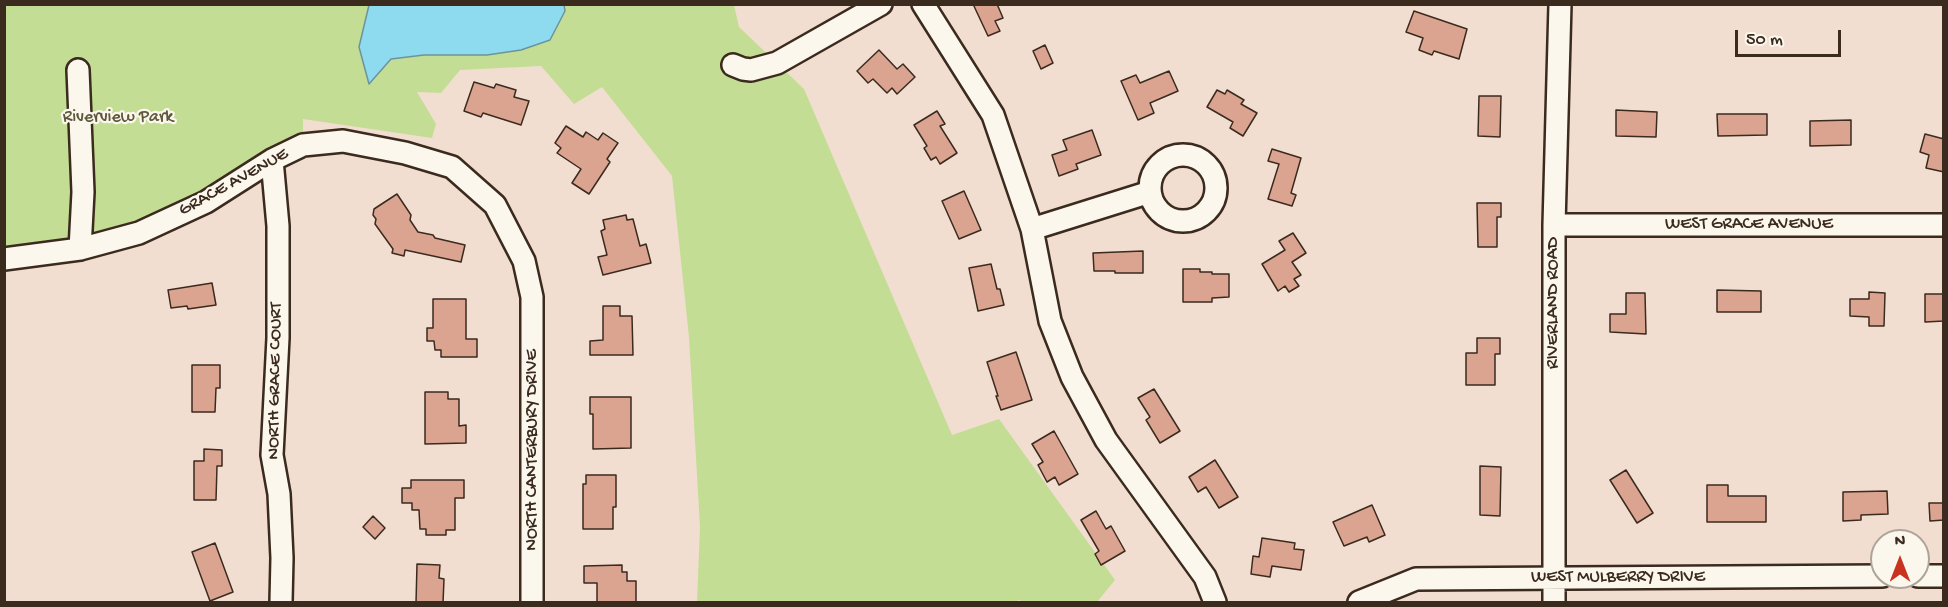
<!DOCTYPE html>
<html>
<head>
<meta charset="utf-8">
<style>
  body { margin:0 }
  #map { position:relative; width:1948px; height:607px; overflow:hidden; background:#f1ded0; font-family:"Gochi Hand",sans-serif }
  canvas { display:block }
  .frame { position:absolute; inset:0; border:6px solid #3b2a1e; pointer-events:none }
  .north { position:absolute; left:1870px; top:529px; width:60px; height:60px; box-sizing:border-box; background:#fbf7ec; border:2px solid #aea59a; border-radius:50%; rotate:0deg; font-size:16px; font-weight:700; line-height:24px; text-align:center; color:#3b2a1e }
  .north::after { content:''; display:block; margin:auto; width:21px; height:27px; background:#c8321e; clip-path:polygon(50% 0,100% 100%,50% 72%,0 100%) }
  .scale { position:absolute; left:1735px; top:30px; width:106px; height:27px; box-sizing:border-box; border:3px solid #3b2a1e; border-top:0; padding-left:8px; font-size:18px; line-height:21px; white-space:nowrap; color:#3b2a1e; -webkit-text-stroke:4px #fbf7ec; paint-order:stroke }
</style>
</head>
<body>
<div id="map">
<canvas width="1948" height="607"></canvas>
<div class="frame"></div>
<div class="north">N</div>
<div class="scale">50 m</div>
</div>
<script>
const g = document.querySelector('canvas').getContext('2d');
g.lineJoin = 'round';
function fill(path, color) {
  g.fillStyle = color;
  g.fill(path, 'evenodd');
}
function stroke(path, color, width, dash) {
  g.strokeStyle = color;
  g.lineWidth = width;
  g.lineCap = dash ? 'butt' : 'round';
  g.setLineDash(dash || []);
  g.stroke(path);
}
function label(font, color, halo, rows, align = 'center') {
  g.font = font + ' "Gochi Hand",sans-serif';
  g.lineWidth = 4.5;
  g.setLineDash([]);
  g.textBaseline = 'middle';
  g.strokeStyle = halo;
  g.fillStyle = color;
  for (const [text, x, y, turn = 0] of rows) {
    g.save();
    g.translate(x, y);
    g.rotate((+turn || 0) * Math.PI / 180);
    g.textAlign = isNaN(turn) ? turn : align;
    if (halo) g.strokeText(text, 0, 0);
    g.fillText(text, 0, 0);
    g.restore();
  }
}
const green = new Path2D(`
  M4 5H734L739 27 804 89 952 435 999 419 1115 580 1097 602H1026L1018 600 1017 602H697L700 527 689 337 672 176 602 87 574 104 541 66 460 70 441 93 417 92 436 124 432 138 303 119V145L139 233 5 259Z`);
const water = new Path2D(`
  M564 5 565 11 550 40 521 50 487 55H424L391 59 369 84 359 47 369 5Z`);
const building = new Path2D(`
  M973 4H997L1003 18 995 21 1000 31 988 36Z
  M1414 11 1467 29 1459 59 1434 51 1432 55 1419 50 1423 38 1406 32Z
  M1045 45 1053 63 1041 69 1033 51Z
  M879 50 897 69 903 64 915 77 897 94 892 88 887 93 873 79 868 83 857 71Z
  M1169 71 1178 91 1150 103 1154 113 1138 120 1121 81 1136 75 1140 83Z
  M474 82 494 88 496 84 516 90 514 97 529 101 521 125 483 113 481 117 464 111Z
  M1217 90 1225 94 1227 90 1244 100 1241 104 1257 113 1243 136 1230 128 1233 122 1207 107Z
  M1479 96H1501L1500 137 1478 136Z
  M1616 110 1657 112 1656 137 1616 136Z
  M937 111 945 124 940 126 957 153 940 164 936 157 931 160 924 148 927 146 914 125Z
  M1717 114H1767V135L1718 136Z
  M1851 120V145L1810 146V121Z
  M566 126 583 137 586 132 598 140 603 133 618 143 607 159 610 162 589 194 572 183 581 169 557 153 561 148 555 143Z
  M1092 130 1101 155 1076 164 1078 169 1059 176 1052 155 1067 150 1063 140Z
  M1925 134 1944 139V172L1926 168 1929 155 1920 152Z
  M1272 149 1301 158 1291 193 1296 195 1292 206 1268 199 1279 164 1268 161Z
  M964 191 981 230 959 239 942 201Z
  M397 194 411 215 410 220 418 232 433 235 435 238 465 245 461 262 405 250 404 256 392 253 393 249 375 224 376 219 373 215 374 209Z
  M1477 203H1501V217H1497V247H1478Z
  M626 215 627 220 633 219 640 246 646 244 651 263 603 275 598 257 607 255 601 231 605 229 603 220Z
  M1293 233 1306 253 1292 262 1301 275 1294 279 1299 286 1289 292 1285 286 1278 291 1262 264 1285 250 1279 241Z
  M1143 251V273H1115V271H1094L1093 253Z
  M991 264 997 289H1000L1004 305 978 311 969 268Z
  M1183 269H1200V272H1212V274H1229V297L1212 298V302H1183Z
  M212 283 216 305 188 309 187 306 171 308 168 290Z
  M1717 290 1761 291V312H1717Z
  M1869 292 1885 293 1884 326H1869V317L1850 316V299H1869Z
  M1626 293H1645L1646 334 1610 332V314H1626Z
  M1925 294H1944V321L1925 322Z
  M433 299H466V339H477V357H441V350H435L434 341H427V328H433Z
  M603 306H620V316H632L633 355H590V341L603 340Z
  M1477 338H1500V354H1495V385H1466V353H1477Z
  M1016 352 1032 400 1001 410 996 396H998L987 362Z
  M192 365H220V388H216L215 412H192Z
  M1154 389 1180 431 1160 443 1146 420 1150 417 1138 398Z
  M425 392H448V399H459V426L466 425V443L425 444Z
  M590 397H631V448L593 449V414H590Z
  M1054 431 1078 474 1059 485 1055 477 1047 482 1038 465 1043 462 1032 444Z
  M204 449 222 450V466H217L216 500H194V461H204Z
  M1215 460 1238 497 1219 508 1206 487 1198 492 1189 477Z
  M1480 466 1501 467 1500 516 1480 515Z
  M1626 470 1653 513 1637 523 1610 480Z
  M586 475H616V507H613V529H583V484H586Z
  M411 480H464V498H455V530H446V535H426V529H420L419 510H412V503H402V488H411Z
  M1707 485H1728V496H1766V522H1707Z
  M1887 491 1888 514 1861 515V520L1843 521V492Z
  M1929 503H1944V520L1930 521Z
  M1372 505 1385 535 1369 542 1367 537 1344 546 1333 522Z
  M1096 511 1106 529 1111 526 1125 551 1101 565 1095 554 1099 551 1081 520Z
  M373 516 385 528 375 539 363 527Z
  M1262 538 1295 543 1294 549 1304 550 1301 570 1272 566 1270 577 1251 574 1253 556 1259 557Z
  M215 543 233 592 210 601 192 552Z
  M417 564 440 565 439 578 444 579 443 603H416Z
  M622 565V572H627V581H636V603H597V583H584V566Z`);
const minor = new Path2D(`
  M923 4 993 115 1032 229 1050 321 1072 377 1106 440 1205 577 1215 602
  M733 65 743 69 751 70 777 63 881 4
  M78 70 83 192 80 249
  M1150 188a33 33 0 1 1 66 0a33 33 0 1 1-66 0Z
  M272 160 278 226V338L272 455 279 494 282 558 281 602
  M1554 225H1944
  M1032 229 1150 192
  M4 259 80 249 139 233 206 202 272 160 303 145 343 141 405 153 452 167 495 205 524 261 532 297V602
  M1918 576H1944
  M1359 602 1416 579 1882 576
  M1554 602V225L1560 4`);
const parkNames = [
  ["Riverview Park",118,118]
];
const streetNames = [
  ["GRACE AVENUE",234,183,-29],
  ["WEST GRACE AVENUE",1749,225],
  ["RIVERLAND ROAD",1554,303,-90],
  ["NORTH GRACE COURT",276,381,-89],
  ["NORTH CANTERBURY DRIVE",533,450,-90],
  ["WEST MULBERRY DRIVE",1618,578]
];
fill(green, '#c4dd94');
fill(water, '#8edaee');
stroke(water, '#6d949b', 1.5);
fill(building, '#daa490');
stroke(building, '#3b2a1e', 1.5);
stroke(minor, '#3b2a1e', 26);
stroke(minor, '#fbf7ec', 21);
label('18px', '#5d573c', '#fbf7ec', parkNames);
label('18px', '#3b2a1e', '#fbf7ec', streetNames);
</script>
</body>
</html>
